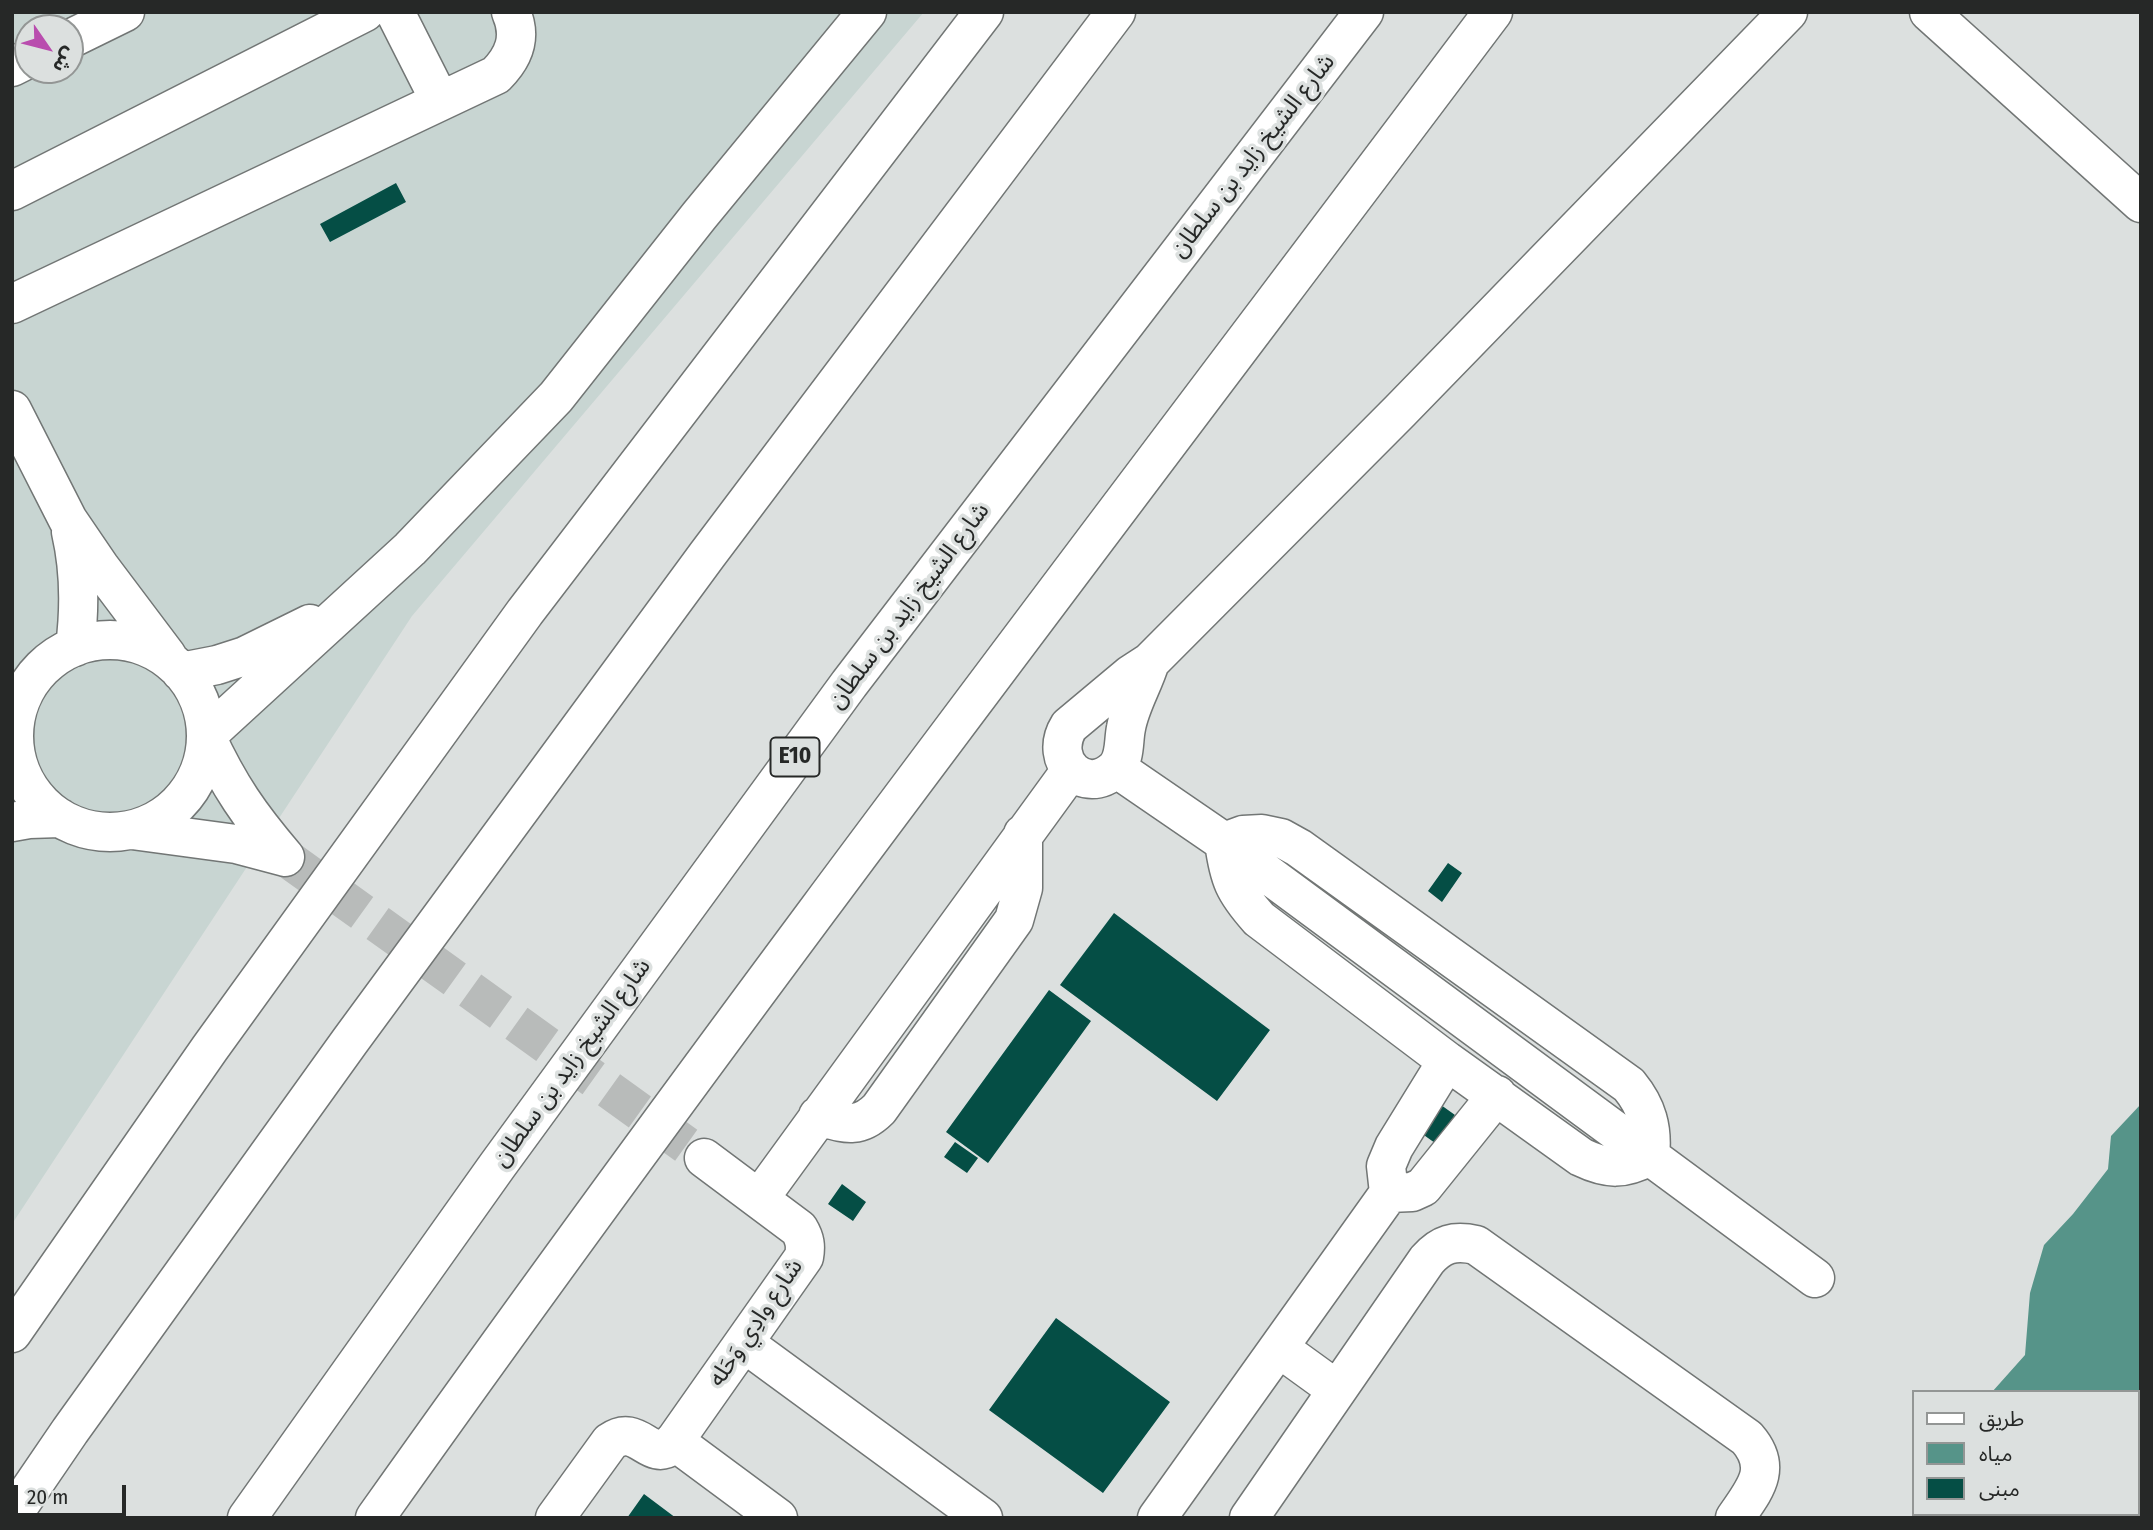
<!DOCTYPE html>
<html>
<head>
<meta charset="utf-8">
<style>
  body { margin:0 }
  #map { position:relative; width:2153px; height:1530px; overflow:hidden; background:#dce0df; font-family:"Fira Sans Condensed","Noto Sans Arabic",sans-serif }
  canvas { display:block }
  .frame { position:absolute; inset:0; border:14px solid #262827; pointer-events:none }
  .legend { position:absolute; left:1912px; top:1390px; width:228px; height:126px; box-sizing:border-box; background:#dce0df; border:2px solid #939695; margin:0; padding:9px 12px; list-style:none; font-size:21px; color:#262827 }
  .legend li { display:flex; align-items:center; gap:14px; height:35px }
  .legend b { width:35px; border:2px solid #939695 }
  .north { position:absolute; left:14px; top:14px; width:70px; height:70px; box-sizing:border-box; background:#dce0df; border:2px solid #939695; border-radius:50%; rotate:125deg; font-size:19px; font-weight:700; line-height:28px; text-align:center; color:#262827 }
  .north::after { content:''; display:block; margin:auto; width:24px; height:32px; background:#b94dae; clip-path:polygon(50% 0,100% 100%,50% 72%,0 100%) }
  .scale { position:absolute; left:14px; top:1485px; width:112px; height:32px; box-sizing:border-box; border:4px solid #262827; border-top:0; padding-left:9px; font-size:21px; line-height:24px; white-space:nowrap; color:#262827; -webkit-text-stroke:5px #dce0df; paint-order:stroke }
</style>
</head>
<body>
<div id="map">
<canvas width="2153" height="1530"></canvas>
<div class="frame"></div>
<ul class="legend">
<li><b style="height:9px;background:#fff"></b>طريق</li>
<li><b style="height:19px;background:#569489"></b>مياه</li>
<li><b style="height:19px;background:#054e45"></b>مبنى</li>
</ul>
<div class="north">ش</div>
<div class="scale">20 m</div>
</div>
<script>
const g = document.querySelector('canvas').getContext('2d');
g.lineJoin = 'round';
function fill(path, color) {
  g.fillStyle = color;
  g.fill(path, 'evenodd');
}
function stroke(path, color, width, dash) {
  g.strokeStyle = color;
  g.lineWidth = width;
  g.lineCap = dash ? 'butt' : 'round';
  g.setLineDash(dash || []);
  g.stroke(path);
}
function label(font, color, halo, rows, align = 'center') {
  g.font = font + ' "Fira Sans Condensed","Noto Sans Arabic",sans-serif';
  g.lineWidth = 7;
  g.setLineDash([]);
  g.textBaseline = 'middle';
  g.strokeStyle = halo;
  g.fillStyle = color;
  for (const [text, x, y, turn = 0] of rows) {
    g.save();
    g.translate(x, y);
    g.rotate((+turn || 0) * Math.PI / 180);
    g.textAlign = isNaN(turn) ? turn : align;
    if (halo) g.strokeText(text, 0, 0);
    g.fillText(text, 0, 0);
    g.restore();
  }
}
const built = new Path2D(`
  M12 12H924L412 616 12 1224ZM28 28H70V70H28Z`);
const water = new Path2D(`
  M2141 1104V1518H1933L1935 1514H2137V1392H1992L2025 1355 2030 1293 2044 1245 2073 1214 2108 1169 2111 1136Z`);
const building = new Path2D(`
  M396 183 406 202 330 242 320 224Z
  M1448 863 1462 873 1442 902 1428 891Z
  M1114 913 1270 1030 1217 1101 1060 985Z
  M1049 990 1091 1021 988 1163 946 1132Z
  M1441 1105 1455 1115 1435 1143 1421 1133Z
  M955 1142 978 1158 967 1173 944 1157Z
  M842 1184 866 1202 853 1221 828 1204Z
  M1056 1318 1170 1402 1103 1493 989 1410Z
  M644 1494 676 1518H627Z`);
const minorTunnel = new Path2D(`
  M285 857 704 1158`);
const minor = new Path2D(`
  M395 12 440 101
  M1929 12 2141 203
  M70 39 125 12
  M12 67 28 59
  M12 191 365 12
  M12 304 496 75C514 57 522 37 511 12
  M12 410 68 520 100 567 167 656
  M71 532C80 571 80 608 75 647
  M14 736a96 96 0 1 1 192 0a96 96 0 1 1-192 0Z
  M1150 662C1143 685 1130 705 1126 728 1123 742 1126 758 1115 769 1085 797 1047 761 1069 726L1130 675 1150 662 1400 411 1788 12
  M181 672 217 665 245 656 310 624
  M1116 768 1224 842 1815 1278
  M12 822 29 819 60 818
  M132 830 236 844 285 857
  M1262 834 1281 838 1299 848 1629 1085C1647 1107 1653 1128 1650 1156 1624 1170 1608 1170 1581 1157L1447 1061 1259 919C1234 891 1229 879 1224 842L1243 835Z
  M285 857C250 816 229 786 206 736L410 549 556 397 699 216 867 12
  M818 1116C844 1123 858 1130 879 1109L1014 920 1023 888V834
  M1389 1193 1412 1192 1423 1187 1497 1095
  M759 1199 1071 770
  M744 1343 983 1518
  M1279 1348 1337 1390
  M674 1441 778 1518
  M555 1518 610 1442C638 1422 649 1462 671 1446L804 1257C806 1246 805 1239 799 1229L704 1158
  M1157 1518 1389 1193 1386 1166 1394 1147 1447 1061
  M1249 1518 1427 1260C1441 1244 1454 1240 1476 1245L1747 1438C1774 1469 1754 1490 1735 1518`);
const highway = new Path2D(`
  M12 1333 210 1048 525 612 984 12
  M12 1516 70 1431 350 1041 707 555 1116 12
  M247 1518 497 1166 849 684 1364 12
  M375 1518C737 1008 1117 512 1493 12`);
const shields = [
  [795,757,49]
];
const shieldNames = [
  ["E10",795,757]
];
const streetNames = [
  ["شارع الشيخ زايد بن سلطان",1253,156,-52],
  ["شارع الشيخ زايد بن سلطان",909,606,-53],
  ["شارع الشيخ زايد بن سلطان",572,1063,-54],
  ["شارع وادِي وَحَله",756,1323,-56]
];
fill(built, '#c8d5d2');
fill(water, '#569489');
fill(building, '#054e45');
stroke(minorTunnel, '#b8bbba', 38, [38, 19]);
stroke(minor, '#727675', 41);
stroke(highway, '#727675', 41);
stroke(minor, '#fff', 38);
stroke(highway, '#fff', 38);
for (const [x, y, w] of shields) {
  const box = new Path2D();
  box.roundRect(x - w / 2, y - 19.5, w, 39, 5);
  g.fillStyle = '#dce0df';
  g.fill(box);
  stroke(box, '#262827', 2);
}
label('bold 23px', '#262827', null, shieldNames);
label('24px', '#262827', '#dce0df', streetNames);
</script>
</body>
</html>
